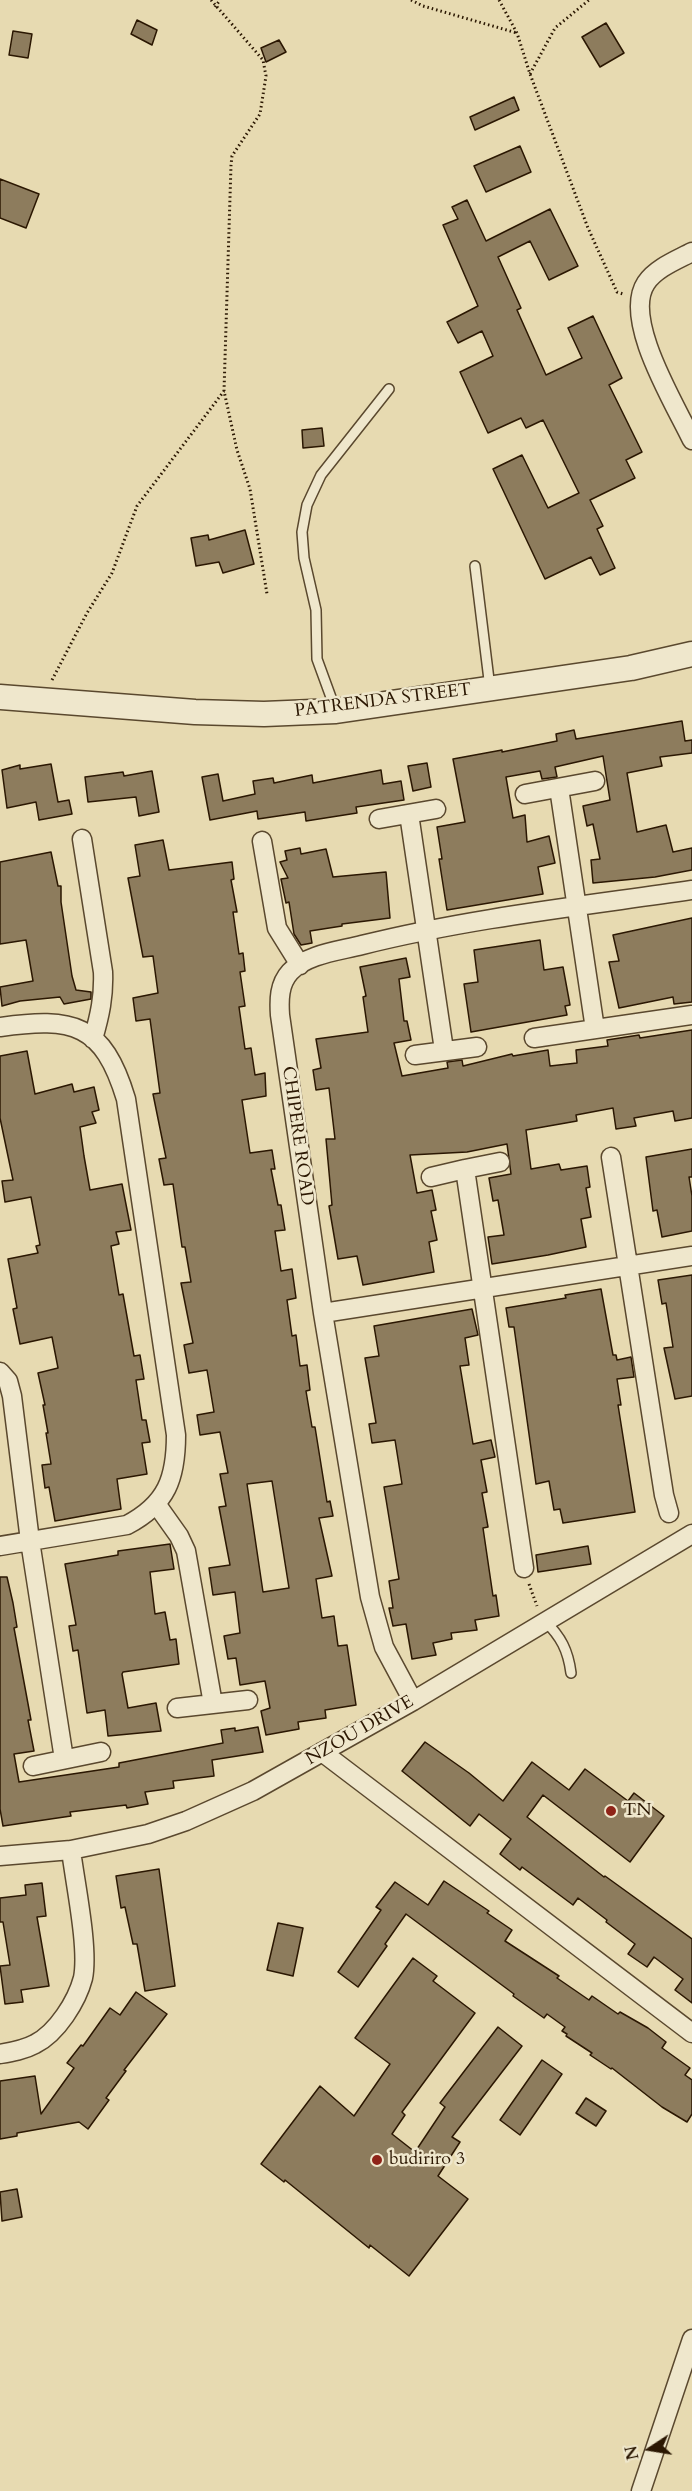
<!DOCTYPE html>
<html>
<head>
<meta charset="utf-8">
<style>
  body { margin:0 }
  #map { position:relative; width:692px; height:2491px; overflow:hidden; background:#e7dab1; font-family:Cardo,serif }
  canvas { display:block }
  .north { position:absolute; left:620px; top:2419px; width:60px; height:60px; -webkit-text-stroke:4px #efe7cc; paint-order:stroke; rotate:258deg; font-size:16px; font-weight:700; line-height:24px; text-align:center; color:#2b1702 }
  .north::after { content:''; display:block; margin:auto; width:21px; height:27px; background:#2b1702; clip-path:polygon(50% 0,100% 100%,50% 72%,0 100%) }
</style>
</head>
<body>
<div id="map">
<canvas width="692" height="2491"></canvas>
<div class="north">N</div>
</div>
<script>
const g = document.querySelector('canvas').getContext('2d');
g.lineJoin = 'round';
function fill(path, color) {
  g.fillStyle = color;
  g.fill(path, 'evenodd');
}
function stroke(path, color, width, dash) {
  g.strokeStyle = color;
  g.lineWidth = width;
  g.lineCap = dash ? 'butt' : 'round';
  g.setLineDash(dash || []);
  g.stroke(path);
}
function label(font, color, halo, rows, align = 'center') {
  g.font = font + ' Cardo,serif';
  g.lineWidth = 5;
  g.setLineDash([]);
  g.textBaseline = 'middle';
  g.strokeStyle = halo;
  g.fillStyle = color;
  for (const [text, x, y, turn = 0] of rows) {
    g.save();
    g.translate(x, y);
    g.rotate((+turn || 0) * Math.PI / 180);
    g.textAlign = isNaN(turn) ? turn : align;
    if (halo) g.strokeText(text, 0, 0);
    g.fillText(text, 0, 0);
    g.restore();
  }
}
const building = new Path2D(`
  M137 20 157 30 152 45 131 34Z
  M606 23 624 53 600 67 582 37Z
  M13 31 32 34 28 58 9 55Z
  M279 40 286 52 266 62 261 48Z
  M514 97 519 110 475 130 470 117Z
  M520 146 531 172 486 192 474 166Z
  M0 179 39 194 26 228 0 218Z
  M467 200 486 241 550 209 578 266 549 280 530 241 498 257 521 308 517 310 546 375 582 358 568 328 593 316 622 378 609 385 642 452 626 460 635 478 590 500 603 526 597 529 615 568 600 575 591 557 545 579 493 469 522 455 548 508 579 493 543 420 526 428 521 418 488 433 460 372 493 356 482 331 458 343 447 322 478 306 443 225 458 219 452 207Z
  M322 428 324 446 303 448 302 430Z
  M245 530 254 564 223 573 219 562 196 566 191 538 208 535 209 540Z
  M682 721 685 741 692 740V753L660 757 662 766 627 773 637 832 666 825 673 852 692 848V870L655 877 593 883 591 860 600 859 593 824 587 826 583 806 610 800 603 756 555 767 557 777 542 779 540 771 506 777 513 818 525 815 527 842 549 836 555 863 538 867 543 894 447 910 439 859H442L437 827 465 822 453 759 502 750V752L557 741 556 734 574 730 576 739Z
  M427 763 431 787 413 791 408 766Z
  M51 764 58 802 69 800 72 814 39 820 36 802 7 808 2 770 20 765V769Z
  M381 770 383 784 401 781 404 800 356 807 357 813 306 821 305 812 258 819 257 811 210 820 202 777 218 774 223 801 255 794 253 781 273 778 274 783 312 775 313 783Z
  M152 771 159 812 139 816 136 797 88 802 85 777 123 772 124 776Z
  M163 840 169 870 232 862 234 879 231 880 237 912H233L239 954 243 953 245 971 240 972 245 1006 239 1007 245 1049 251 1048 255 1075 265 1073 266 1096 242 1100 250 1153 272 1150 275 1169H271L278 1205H281L285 1230 275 1231 281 1271 292 1269 296 1298 287 1300 292 1336 296 1335 300 1366 307 1365 310 1390 306 1391 312 1427H315L327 1502 330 1501 333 1516 319 1518 332 1576 316 1579 322 1618 334 1616 338 1646 347 1645 356 1705 325 1710 326 1718 298 1722 299 1729 266 1735 261 1711 270 1708 265 1681 240 1685 236 1658 228 1659 224 1636 240 1633 235 1592 213 1595 209 1568 230 1565 219 1507 226 1506 220 1474 228 1473 220 1432 200 1435 197 1415 214 1412 207 1370 189 1373 184 1345 193 1343 181 1283 191 1282 185 1247H182L173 1184 164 1185 159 1159 166 1158 153 1094 160 1093 150 1019 136 1021 133 998 158 993 153 956 143 957 128 878 140 876 135 845ZM272 1481 289 1588 263 1592 247 1484Z
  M300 848 301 854 326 849 333 877 386 872 390 918 342 924V926L310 931 312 943 301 945 294 934 289 902 286 903 281 879 288 878 280 862 287 860 285 851Z
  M51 852 58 886H61V902L72 976 76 990 91 992V999L64 1004 60 997 20 1001 2 1006 0 987 33 981 26 940 0 944V862Z
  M692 918V1002L674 1004 673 997 619 1008 609 962 619 961 613 935Z
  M540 940 544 970 563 967 570 1005 565 1006 567 1015 471 1032 464 984 478 982 474 950Z
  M406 958 410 977 399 979 404 1021H407L411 1040 394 1043 402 1076 448 1068 447 1062 462 1060 463 1066 512 1054 513 1056 548 1050 550 1066 577 1063 576 1050 608 1046 607 1040 639 1035 640 1038 692 1030V1118L675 1121 673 1111 634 1118 636 1126 616 1129 613 1108 576 1115 577 1121 526 1130 531 1169 559 1164 561 1170 587 1166 590 1187 586 1188 591 1217 581 1219 586 1247 548 1255 492 1264 488 1237 504 1235 498 1200 493 1201 489 1178 511 1174 507 1144 467 1152 410 1155 417 1193 432 1190 436 1210 431 1211 437 1240 429 1242 434 1272 363 1285 357 1256 338 1259 329 1206 332 1205 326 1139H335L329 1088 316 1090 313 1070 321 1068 316 1039 368 1032 363 997 366 996 360 967Z
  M27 1051 35 1094 72 1084 74 1092 94 1087 99 1110 92 1112 96 1123 80 1127 84 1156 90 1190 122 1184 131 1230 116 1232 119 1244 111 1246 119 1295 123 1294 134 1356 140 1355 144 1379 136 1380 142 1420H146L150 1442 142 1443 147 1474 117 1479 121 1509 55 1521 49 1487 45 1488 42 1465 51 1464 46 1433H48L43 1405H45L38 1373 58 1368 52 1337 20 1344 13 1309 17 1308 8 1259 38 1253 36 1246 40 1245 31 1197 5 1202 2 1181 13 1180 0 1118V1056Z
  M692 1149V1177H689L692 1196V1231L662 1237 657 1210 653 1211 646 1157Z
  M692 1275V1396L675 1399 664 1348 673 1347 666 1303 662 1304 658 1280Z
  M601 1289 613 1355H616L617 1360 631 1357 634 1377 617 1379 621 1405H618L635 1512 563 1523 560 1509 554 1510 549 1481 536 1484 514 1327H509L506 1308 566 1298 565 1295Z
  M472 1309 478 1335 465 1338 469 1365 460 1366 473 1444 491 1440 495 1457 481 1460 487 1492 482 1493 488 1527 483 1528 493 1596 496 1595 499 1616 475 1620 477 1630 451 1633 452 1639 433 1643 436 1655 412 1659 406 1624 393 1626 389 1608H393L389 1581 399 1579 384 1487 402 1484 395 1440 372 1443 369 1424 376 1423 365 1358 379 1356 374 1326Z
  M170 1544 174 1569 150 1572 155 1614 165 1612 170 1640 176 1639 179 1664 123 1672 122 1674 128 1708 156 1703 161 1731 108 1736 105 1710 87 1713 78 1650 73 1651 69 1626 76 1625 65 1564 118 1555V1551Z
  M588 1546 591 1564 538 1572 536 1555Z
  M0 1577H7L13 1603 17 1627 14 1628 31 1720H28L34 1751 14 1754 19 1782 119 1767V1763L223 1743 221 1730 235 1728V1731L258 1727 263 1752 212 1760 214 1776 173 1781 174 1788 145 1792 148 1804 127 1808 126 1805 70 1812 71 1816 3 1826 0 1809Z
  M425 1742 469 1773 503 1801 532 1762 569 1790 585 1769 628 1801 634 1793 664 1816 630 1862 543 1795 527 1817 604 1877 605 1876 692 1939V2003L675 1990 683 1979 654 1957 647 1967 628 1954 635 1944 606 1922 607 1920 578 1898 573 1905 522 1867 520 1870 500 1854 511 1839 479 1814 470 1826 402 1771Z
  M159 1869 175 1986 145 1991 137 1944H133L125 1907 121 1908 116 1876Z
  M444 1881 489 1911 487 1913 512 1930 505 1941 559 1976 557 1978 589 2000 592 1996 618 2014 620 2012 648 2028 666 2042 662 2048 690 2068 685 2075 692 2080V2114L687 2122 662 2107 612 2068 611 2069 590 2055 592 2053 566 2036 567 2034 562 2031 565 2027 547 2014 544 2018 513 1996 514 1994 406 1914 385 1944 387 1946 358 1987 338 1972 381 1910 376 1907 395 1882 428 1905Z
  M42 1883 46 1916 37 1917 49 1986 21 1990 23 2002 5 2004 0 1966 10 1965 3 1922H0V1898L26 1895 25 1885Z
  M278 1923 303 1928 293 1976 267 1970Z
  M413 1958 437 1976 433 1981 475 2013 402 2112 405 2115 392 2134 415 2152 445 2107 440 2103 498 2027 522 2046 452 2137 460 2142 438 2176 468 2199 409 2276 370 2245 369 2248 285 2180 284 2182 261 2164 320 2086 354 2116 390 2064 355 2038Z
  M136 1992 167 2014 124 2070 126 2071 106 2098 109 2100 88 2129 79 2122 17 2133V2136L0 2139V2081L35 2076 41 2114 74 2068 67 2063 81 2045 83 2046 110 2008 120 2015Z
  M542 2060 562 2074 520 2135 500 2120Z
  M586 2098 606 2111 596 2126 576 2113Z
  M17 2189 22 2217 2 2221 0 2192Z`);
const path = new Path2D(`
  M211 0 263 60 266 76 260 114 232 156 231 165 224 391 237 450 250 489 267 594
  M411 0 423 6 517 33
  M499 0 517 33 530 74 588 228 617 292 623 294
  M215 7 220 0
  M530 74 555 28 589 0
  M52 680 87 613 112 573 137 506 224 391
  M529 1584 537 1606`);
const service = new Path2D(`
  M475 566 490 688
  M336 711 317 659 316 610 304 558 302 532 307 505 321 475 389 389
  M545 1621C561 1637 568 1650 571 1673`);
const minor = new Path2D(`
  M692 252C677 260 656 268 646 283 622 319 675 404 692 440
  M559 788 595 1029
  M525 794 595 781
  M409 814 444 1050
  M379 819 436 809
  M82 839 103 972C104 996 100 1015 93 1039
  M262 841 277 928 300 965
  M0 1027C73 1017 103 1023 126 1099L176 1435C176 1478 167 1504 127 1525L0 1546
  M534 1038 692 1015
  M415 1055 477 1047
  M611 1157 664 1495 669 1513
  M465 1169 500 1162
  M431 1177 465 1169 524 1568
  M323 1313 692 1256
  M0 1372 8 1381 12 1396 30 1541 64 1759
  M157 1505 179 1536 186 1551 213 1704
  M413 1701 384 1647 370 1597 323 1313 280 1015C279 1000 279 984 290 972 307 954 339 951 362 945 470 918 582 906 692 890
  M177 1708 248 1700
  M322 1752 692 2033
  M33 1766 101 1752
  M0 1856 71 1850 148 1834 186 1821 253 1791 413 1701 692 1534
  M0 2054C12 2052 24 2050 35 2044 57 2033 77 2001 83 1978 89 1948 75 1883 71 1850
  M641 2491 692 2339`);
const tertiary = new Path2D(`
  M0 697 195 712 264 714 336 711 631 668 692 654`);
const markers = [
  [611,1811,6,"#8f2418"],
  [377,2160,6,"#8f2418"]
];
const streetNames = [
  ["PATRENDA STREET",383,701,-7],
  ["CHIPERE ROAD",297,1136,82],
  ["NZOU DRIVE",360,1731,-30]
];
const poiNames = [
  ["TN",623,1811],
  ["budiriro 3",389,2160]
];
fill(building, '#8d7c5d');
stroke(building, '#2b1702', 1.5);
stroke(service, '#5a482e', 12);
stroke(minor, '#5a482e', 21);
stroke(tertiary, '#5a482e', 27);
stroke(path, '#2b1702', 3, [1.5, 3]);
stroke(service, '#efe7cc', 9);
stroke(minor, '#efe7cc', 18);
stroke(tertiary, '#efe7cc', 24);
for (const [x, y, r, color] of markers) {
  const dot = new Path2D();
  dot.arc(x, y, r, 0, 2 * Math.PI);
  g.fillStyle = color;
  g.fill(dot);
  stroke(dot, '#efe7cc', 2);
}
label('18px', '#2b1702', '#efe7cc', streetNames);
label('18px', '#2b1702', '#efe7cc', poiNames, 'left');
</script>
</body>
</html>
